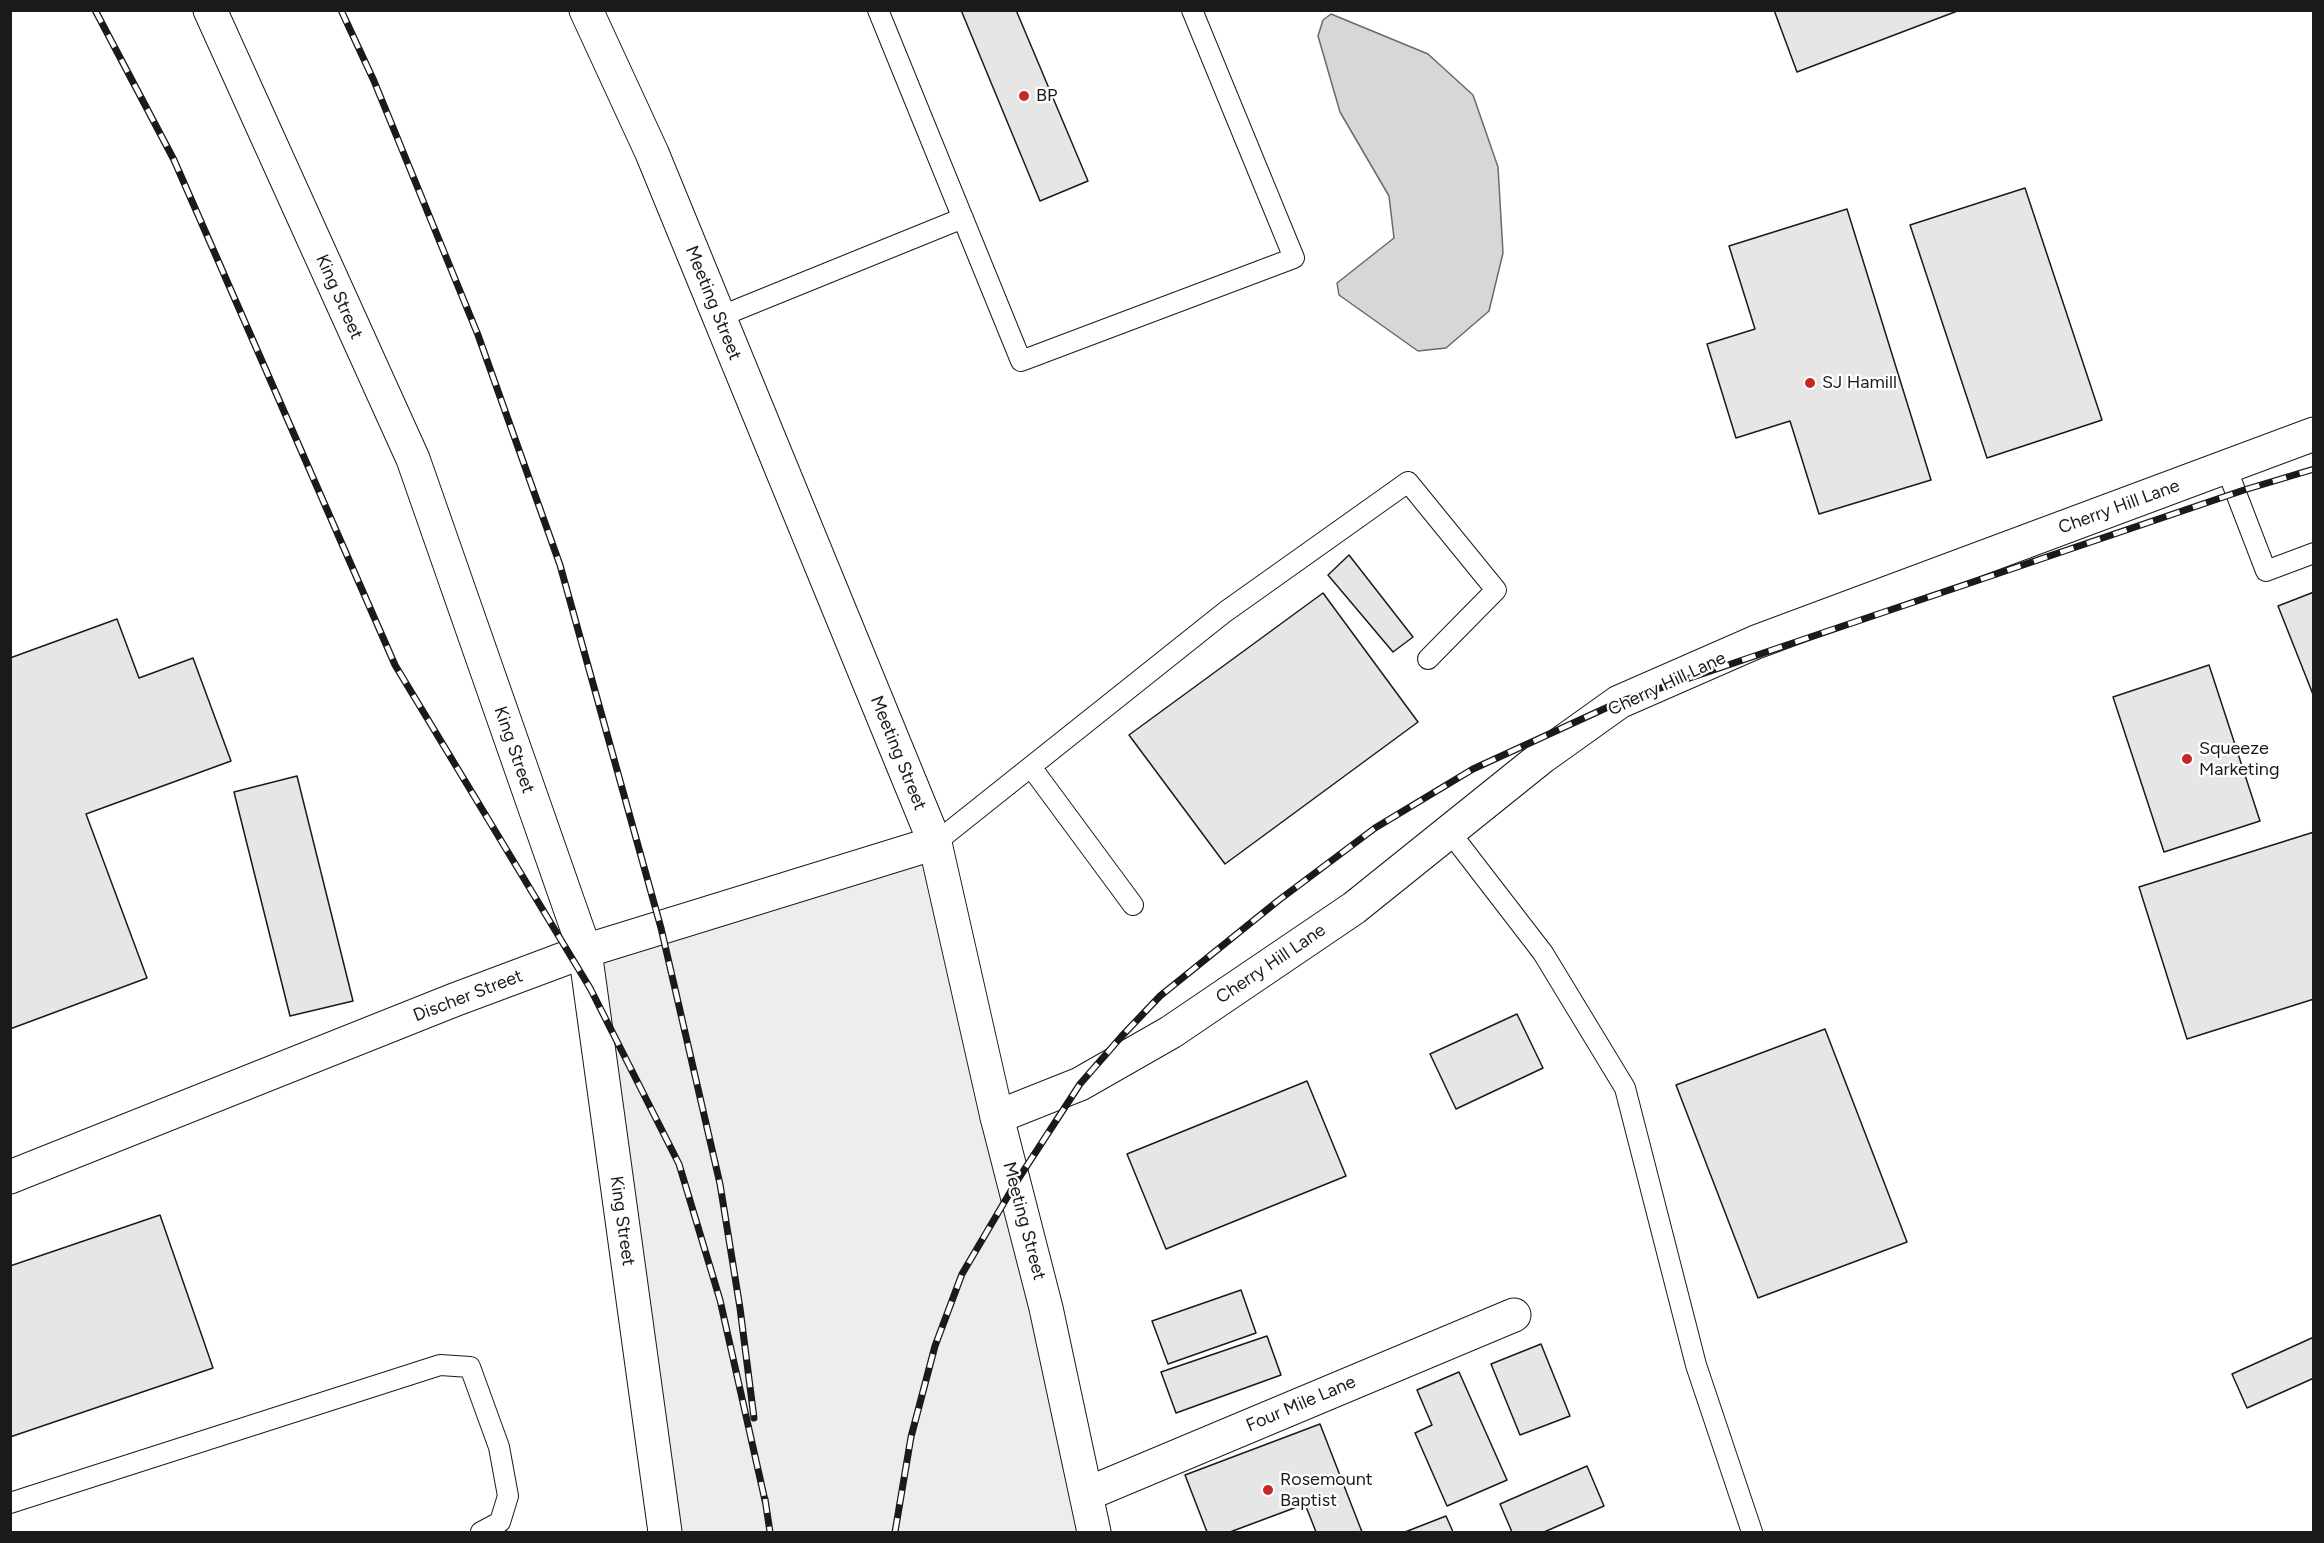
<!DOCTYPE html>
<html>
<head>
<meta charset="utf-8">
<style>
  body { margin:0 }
  #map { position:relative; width:2324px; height:1543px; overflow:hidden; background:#fff; font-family:Figtree,sans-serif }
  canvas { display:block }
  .frame { position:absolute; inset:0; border:12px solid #1a1a1a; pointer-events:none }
</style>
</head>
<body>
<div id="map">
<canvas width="2324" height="1543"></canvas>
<div class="frame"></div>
</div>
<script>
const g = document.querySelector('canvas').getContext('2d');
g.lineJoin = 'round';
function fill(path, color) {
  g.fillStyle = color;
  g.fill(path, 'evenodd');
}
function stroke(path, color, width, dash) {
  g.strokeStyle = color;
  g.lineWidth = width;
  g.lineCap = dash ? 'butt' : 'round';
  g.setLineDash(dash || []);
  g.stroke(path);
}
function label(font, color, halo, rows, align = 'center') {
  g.font = font + ' Figtree,sans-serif';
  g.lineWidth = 4.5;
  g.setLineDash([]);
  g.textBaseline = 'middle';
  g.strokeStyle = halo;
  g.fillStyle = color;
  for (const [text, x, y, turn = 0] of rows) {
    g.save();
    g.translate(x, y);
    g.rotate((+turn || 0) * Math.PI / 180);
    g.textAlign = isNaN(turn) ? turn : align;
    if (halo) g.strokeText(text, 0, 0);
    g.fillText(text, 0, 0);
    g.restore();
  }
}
const built = new Path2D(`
  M935 843 1094 1532H665L585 951Z`);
const water = new Path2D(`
  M1331 14 1428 54 1473 95 1498 167 1503 253 1489 311 1446 348 1418 351 1339 295 1337 283 1394 238 1389 196 1340 112 1318 36 1323 20Z`);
const building = new Path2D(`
  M961 10H1016L1088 181 1040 201Z
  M1774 10H1960L1797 72Z
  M2025 188 2102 420 1987 458 1910 225Z
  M1847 209 1931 480 1819 514 1790 421 1736 438 1707 344 1755 329 1729 246Z
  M1349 555 1413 637 1393 652 1328 575Z
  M2314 592V697L2278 606Z
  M1323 593 1418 722 1225 864 1129 735Z
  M117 619 139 678 193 658 231 761 86 814 147 978 10 1029V658Z
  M2209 665 2260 821 2164 852 2113 697Z
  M297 776 353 1001 290 1016 234 792Z
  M2314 832V999L2187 1039 2139 887Z
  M1517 1014 1543 1068 1456 1109 1430 1054Z
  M1825 1029 1907 1242 1758 1298 1676 1085Z
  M1307 1081 1346 1176 1166 1249 1127 1154Z
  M160 1215 213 1368 10 1437V1266Z
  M1241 1290 1256 1333 1168 1364 1152 1321Z
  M1267 1336 1281 1375 1176 1413 1161 1372Z
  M2314 1337V1378L2247 1408 2232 1374Z
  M1541 1344 1570 1416 1520 1435 1491 1364Z
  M1459 1372 1507 1480 1447 1506 1415 1433 1432 1425 1417 1390Z
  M1320 1424 1362 1532H1316L1305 1504 1230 1532H1207L1185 1475Z
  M1587 1466 1604 1506 1544 1532H1512L1500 1504Z
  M1446 1516 1453 1532H1405Z`);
const lane = new Path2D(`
  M878 10 1021 361 1294 258 1192 10
  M719 317 963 218
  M2226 467 2266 571 2314 553
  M1031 767 1133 905
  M1449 831 1543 953 1625 1088 1696 1365 1752 1532
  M935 843 1225 612 1408 482 1496 590 1428 659
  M10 1503 440 1365 470 1367 499 1447 508 1496 500 1522 481 1532`);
const street = new Path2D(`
  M997 1117 1080 1084 1171 1032 1354 908 1542 757 1619 702 1756 642 2314 434
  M10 1177 454 1000 585 951
  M1087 1494 1514 1315`);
const secondary = new Path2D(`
  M585 951 935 843`);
const primary = new Path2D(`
  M210 10 413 459 585 951 665 1532
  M586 10 652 153 935 843 997 1117 1046 1308 1094 1532`);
const rail = new Path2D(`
  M95 10 174 160 395 665 590 988 679 1164 720 1300 766 1505
  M341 10 374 81 478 335 560 565 661 928 720 1184 740 1308 754 1418
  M765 1499 770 1532
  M895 1532 911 1437 935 1346 962 1274 1015 1184 1080 1084 1121 1037 1160 996 1279 900 1375 828 1473 769 1619 702 2244 490 2314 469`);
const markers = [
  [1024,96,6,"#c62828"],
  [1810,383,6,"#c62828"],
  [2187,759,6,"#c62828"],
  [1268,1490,6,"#c62828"]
];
const poiNames = [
  ["BP",1036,96],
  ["SJ Hamill",1822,383],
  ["Squeeze",2199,749],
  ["Marketing",2199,770],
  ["Rosemount",1280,1480],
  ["Baptist",1280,1501]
];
const streetNames = [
  ["King Street",339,297,66],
  ["Meeting Street",713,303,68],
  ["Cherry Hill Lane",2119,507,-20],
  ["Cherry Hill Lane",1667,684,-25],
  ["King Street",514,750,71],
  ["Meeting Street",898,753,68],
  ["Cherry Hill Lane",1271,964,-34],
  ["Discher Street",468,996,-21],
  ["King Street",622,1221,82],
  ["Meeting Street",1024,1221,75],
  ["Four Mile Lane",1301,1404,-23]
];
fill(built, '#ededed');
stroke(built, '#6a6a6a', 1.5);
fill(water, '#d7d7d7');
stroke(water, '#6a6a6a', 1.5);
fill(building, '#e6e6e6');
stroke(building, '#1a1a1a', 1.5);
stroke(lane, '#1a1a1a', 22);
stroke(street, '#1a1a1a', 35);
stroke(secondary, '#1a1a1a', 35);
stroke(primary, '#1a1a1a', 35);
stroke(lane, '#fff', 20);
stroke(street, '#fff', 33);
stroke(secondary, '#fff', 33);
stroke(primary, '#fff', 33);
stroke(rail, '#1a1a1a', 7);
stroke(rail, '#fff', 4.5, [14]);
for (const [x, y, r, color] of markers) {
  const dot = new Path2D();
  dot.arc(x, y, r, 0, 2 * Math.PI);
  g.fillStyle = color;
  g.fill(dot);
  stroke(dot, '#fff', 2);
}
label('18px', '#1a1a1a', '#fff', poiNames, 'left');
label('18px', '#1a1a1a', '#fff', streetNames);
</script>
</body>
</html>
